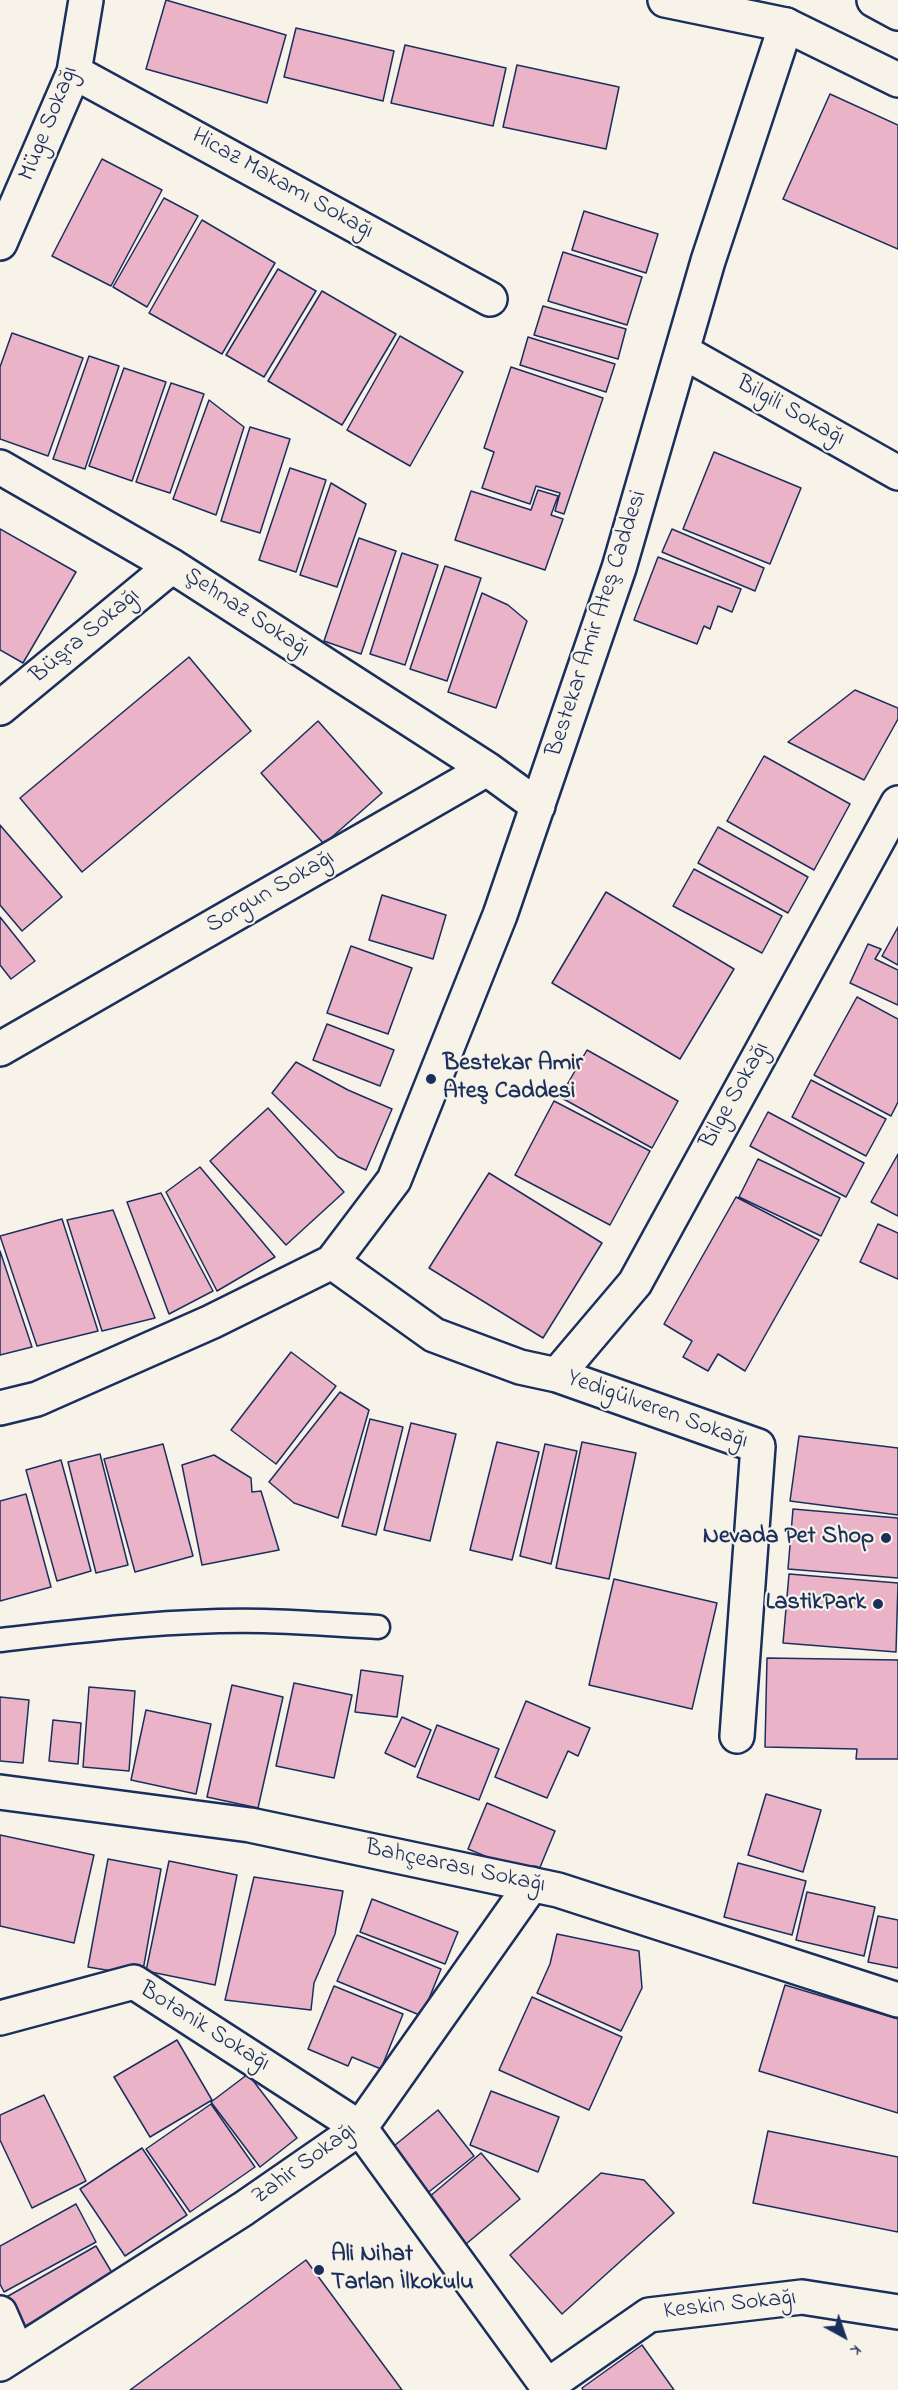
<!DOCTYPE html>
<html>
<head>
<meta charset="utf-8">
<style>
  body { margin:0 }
  #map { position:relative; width:898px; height:2390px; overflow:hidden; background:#f7f3e8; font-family:"Indie Flower",sans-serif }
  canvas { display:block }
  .north { position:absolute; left:814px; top:2306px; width:60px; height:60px; -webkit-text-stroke:4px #f7f3e8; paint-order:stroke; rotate:140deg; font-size:16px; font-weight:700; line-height:24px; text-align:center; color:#1b2f5e }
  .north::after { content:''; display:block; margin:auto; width:21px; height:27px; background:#1b2f5e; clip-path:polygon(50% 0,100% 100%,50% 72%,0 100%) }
</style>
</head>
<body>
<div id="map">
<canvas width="898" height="2390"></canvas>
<div class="north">K</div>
</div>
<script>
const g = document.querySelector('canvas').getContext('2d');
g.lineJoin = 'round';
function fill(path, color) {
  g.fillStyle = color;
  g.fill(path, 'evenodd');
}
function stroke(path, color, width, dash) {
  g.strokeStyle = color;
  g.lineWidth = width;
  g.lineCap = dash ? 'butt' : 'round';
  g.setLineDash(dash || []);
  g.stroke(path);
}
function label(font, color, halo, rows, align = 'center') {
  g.font = font + ' "Indie Flower",sans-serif';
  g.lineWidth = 4.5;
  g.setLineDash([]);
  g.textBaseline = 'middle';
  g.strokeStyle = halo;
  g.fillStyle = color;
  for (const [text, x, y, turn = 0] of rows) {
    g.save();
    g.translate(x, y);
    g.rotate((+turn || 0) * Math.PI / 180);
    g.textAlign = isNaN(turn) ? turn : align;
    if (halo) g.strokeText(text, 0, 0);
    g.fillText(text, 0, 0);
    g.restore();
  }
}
const building = new Path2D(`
  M166 0 286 35 267 103 146 69Z
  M296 28 394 51 383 101 284 77Z
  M405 45 506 68 493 126 391 103Z
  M517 65 619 87 606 149 503 127Z
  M830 94 898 125V249L783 199Z
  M102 159 162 190 111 286 52 256Z
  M164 198 198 216 147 307 113 287Z
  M584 211 658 234 646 273 572 250Z
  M202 220 275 263 222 354 149 313Z
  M563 252 642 277 627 325 548 301Z
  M278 269 316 291 264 377 226 355Z
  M322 291 396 334 342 425 268 381Z
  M543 306 626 329 618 359 534 335Z
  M12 333 83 358 48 456 0 439V367Z
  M400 336 463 372 410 466 347 430Z
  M528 337 615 364 606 392 520 365Z
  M89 356 119 366 85 469 53 459Z
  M511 367 603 398 564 514 555 511 560 493 536 486 530 504 482 488 494 452 484 448Z
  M124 368 166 382 132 481 89 466Z
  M171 383 204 394 170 493 136 482Z
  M209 400 244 427 216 515 173 499Z
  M250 427 290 439 260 533 221 521Z
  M714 452 801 488 770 564 683 529Z
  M290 468 326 480 296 572 259 560Z
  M331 483 366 504 337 587 300 575Z
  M538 490 558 496 551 515 563 519 545 570 455 540 471 491 531 510Z
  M0 529 76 572 23 663 0 650Z
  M672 529 764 568 755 591 662 552Z
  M359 538 396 551 361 654 324 641Z
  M402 553 438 565 405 665 370 654Z
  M658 557 741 589 732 612 718 606 710 629 704 626 697 644 634 620Z
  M445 566 481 578 447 681 410 669Z
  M482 593 508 605 527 621 496 708 448 692Z
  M189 657 251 731 82 872 20 798Z
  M855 690 898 708V719L864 780 788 742Z
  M318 721 382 793 324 844 261 773Z
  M764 756 850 804 814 870 727 821Z
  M0 825 62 897 22 931 0 905Z
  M718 827 808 877 788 913 698 863Z
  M694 869 782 916 762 953 673 906Z
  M606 892 734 969 680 1059 552 983Z
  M382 895 446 915 433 959 369 940Z
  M0 917 35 961 11 979 0 965Z
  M898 927V965L882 956Z
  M868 944 881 949 875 959 898 970V1005L850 983Z
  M351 946 412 968 388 1034 327 1013Z
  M857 997 898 1019V1102L891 1116 814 1075Z
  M327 1024 394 1050 380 1086 313 1060Z
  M587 1050 678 1101 652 1148 560 1097Z
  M296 1062 348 1090 392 1109 366 1170 338 1157 272 1093Z
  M811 1080 886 1119 866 1156 792 1117Z
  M554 1101 650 1151 610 1225 515 1175Z
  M268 1108 344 1192 286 1245 210 1161Z
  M768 1112 864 1163 846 1197 750 1146Z
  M898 1154V1216L871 1202Z
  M758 1159 840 1198 821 1236 739 1197Z
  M200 1167 275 1257 217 1291 166 1192Z
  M489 1173 602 1243 543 1338 429 1268Z
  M161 1193 213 1291 169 1314 127 1202Z
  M736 1197 819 1240 745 1371 718 1354 708 1371 683 1357 692 1341 664 1324Z
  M113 1210 155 1318 102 1331 67 1220Z
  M62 1219 98 1331 37 1346 0 1236Z
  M878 1224 898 1233V1279L860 1262Z
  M0 1251 32 1347 0 1355Z
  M291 1352 336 1386 276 1464 231 1430Z
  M340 1392 369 1410 338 1518 294 1503 269 1482Z
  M370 1419 403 1427 376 1535 342 1526Z
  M411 1423 456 1434 430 1541 384 1530Z
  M799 1436 898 1448V1515L790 1501Z
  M497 1442 539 1452 512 1560 470 1550Z
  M582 1442 636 1453 609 1579 556 1568Z
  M163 1444 193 1556 135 1572 104 1459Z
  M545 1444 577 1451 551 1564 520 1556Z
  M100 1454 128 1565 96 1573 68 1462Z
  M214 1455 251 1478 252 1492 261 1491 279 1550 202 1565 182 1465Z
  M61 1460 91 1571 57 1581 26 1470Z
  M26 1494 51 1587 0 1601V1501Z
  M793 1509 898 1518V1578L788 1569Z
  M789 1574 898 1583 896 1652 783 1643Z
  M614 1579 717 1603 692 1709 589 1685Z
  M767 1658 898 1660V1759H856L857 1749 765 1747Z
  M361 1670 403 1676 397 1717 355 1712Z
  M294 1683 352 1695 334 1778 276 1766Z
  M232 1685 283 1697 258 1808 207 1797Z
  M89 1687 135 1691 129 1771 83 1767Z
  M0 1697 29 1700 23 1763 0 1761Z
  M526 1701 590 1728 578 1756 568 1751 547 1798 495 1777Z
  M146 1710 211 1724 196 1794 131 1780Z
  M402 1717 431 1730 415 1767 385 1753Z
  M53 1720 81 1723 78 1764 49 1761Z
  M437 1725 499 1749 479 1800 417 1777Z
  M766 1794 821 1810 803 1872 748 1855Z
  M487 1803 555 1831 536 1877 468 1849Z
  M0 1835 94 1855 74 1943 0 1926Z
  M108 1859 161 1869 142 1976 88 1967Z
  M169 1861 237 1875 215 1985 146 1971Z
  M738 1863 806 1881 792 1935 724 1917Z
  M254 1877 343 1891 335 1934 314 1983 311 2010 225 2000Z
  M807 1892 875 1907 864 1956 796 1940Z
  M372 1899 458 1932 445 1964 360 1932Z
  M878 1916 898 1920V1968L868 1962Z
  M557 1934 639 1951 642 1988 621 2031 537 1993 550 1964Z
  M357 1935 441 1969 422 2016 337 1981Z
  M785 1985 898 2019V2113L759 2071Z
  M334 1986 403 2014 381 2069 352 2057 348 2066 308 2049Z
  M532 1997 622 2037 589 2110 499 2070Z
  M177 2040 212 2100 150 2137 114 2077Z
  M248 2074 297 2138 260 2167 211 2102Z
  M491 2091 559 2117 538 2172 470 2145Z
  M44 2095 86 2181 32 2208 0 2140V2115Z
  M211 2104 255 2167 190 2212 146 2149Z
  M438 2110 474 2156 425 2195 389 2150Z
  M768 2131 898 2157V2232L753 2203Z
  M142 2148 187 2215 125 2256 80 2189Z
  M481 2153 520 2199 460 2249 422 2203Z
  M601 2173 644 2180 674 2213 562 2314 510 2255Z
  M76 2204 96 2242 4 2292 0 2284V2246Z
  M96 2246 114 2276 20 2329 3 2299Z
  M306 2260 402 2390H130Z
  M642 2345 674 2390H583L582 2388Z`);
const lane = new Path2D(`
  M0 1640C87 1630 176 1619 264 1621 302 1622 340 1625 378 1627`);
const street = new Path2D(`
  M74 72 490 299
  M0 243 74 72 86 0
  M682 351 898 473
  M0 467 172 566 487 769
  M0 708 172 566
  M0 1049 487 769 538 806
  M332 1262 434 1335 520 1367 557 1375 758 1446 737 1736
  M557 1375 635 1283 898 803
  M0 1408 37 1399 211 1322 332 1262 394 1180 500 915 619 568 708 261 786 25
  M0 1792 250 1825 558 1890 898 2000
  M0 2018 134 1982 360 2128 550 2390
  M0 2313 17 2352
  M0 2364 243 2209 360 2128 532 1884
  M547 2386 649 2315 802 2297 898 2312`);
const secondary = new Path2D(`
  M665 0 786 25 898 80
  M874 0 898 13`);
const markers = [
  [431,1079,6,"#1b2f5e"],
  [886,1538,6,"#1b2f5e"],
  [878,1604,6,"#1b2f5e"],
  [319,2270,6,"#1b2f5e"]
];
const streetNames = [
  ["Müge Sokağı",50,124,-68],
  ["Hicaz Makamı Sokağı",282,185,29],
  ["Bilgili Sokağı",790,412,29],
  ["Şehnaz Sokağı",246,614,33],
  ["Bestekar Amir Ateş Caddesi",598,624,-72],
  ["Büşra Sokağı",86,637,-40],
  ["Sorgun Sokağı",271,893,-30],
  ["Bilge Sokağı",736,1096,-61],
  ["Yedigülveren Sokağı",657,1411,20],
  ["Bahçearası Sokağı",455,1868,12],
  ["Botanik Sokağı",204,2028,32],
  ["Zahir Sokağı",305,2165,-36],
  ["Keskin Sokağı",730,2306,-6]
];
const poiNames = [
  ["Bestekar Amir",443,1065],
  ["Ateş Caddesi",443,1093],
  ["Nevada Pet Shop",874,1538,"right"],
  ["LastikPark",866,1604,"right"],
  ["Ali Nihat",331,2256],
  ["Tarlan İlkokulu",331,2284]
];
fill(building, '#ebb3c7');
stroke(building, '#1b2f5e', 1.5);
stroke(lane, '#1b2f5e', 27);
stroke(street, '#1b2f5e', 38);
stroke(secondary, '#1b2f5e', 38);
stroke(lane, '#f7f3e8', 22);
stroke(street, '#f7f3e8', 33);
stroke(secondary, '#f7f3e8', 33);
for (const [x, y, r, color] of markers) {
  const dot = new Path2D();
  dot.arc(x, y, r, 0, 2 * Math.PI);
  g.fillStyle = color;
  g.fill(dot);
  stroke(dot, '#f7f3e8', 2);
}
label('24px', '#1b2f5e', '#f7f3e8', streetNames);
label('bold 24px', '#1b2f5e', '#f7f3e8', poiNames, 'left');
</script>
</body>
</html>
